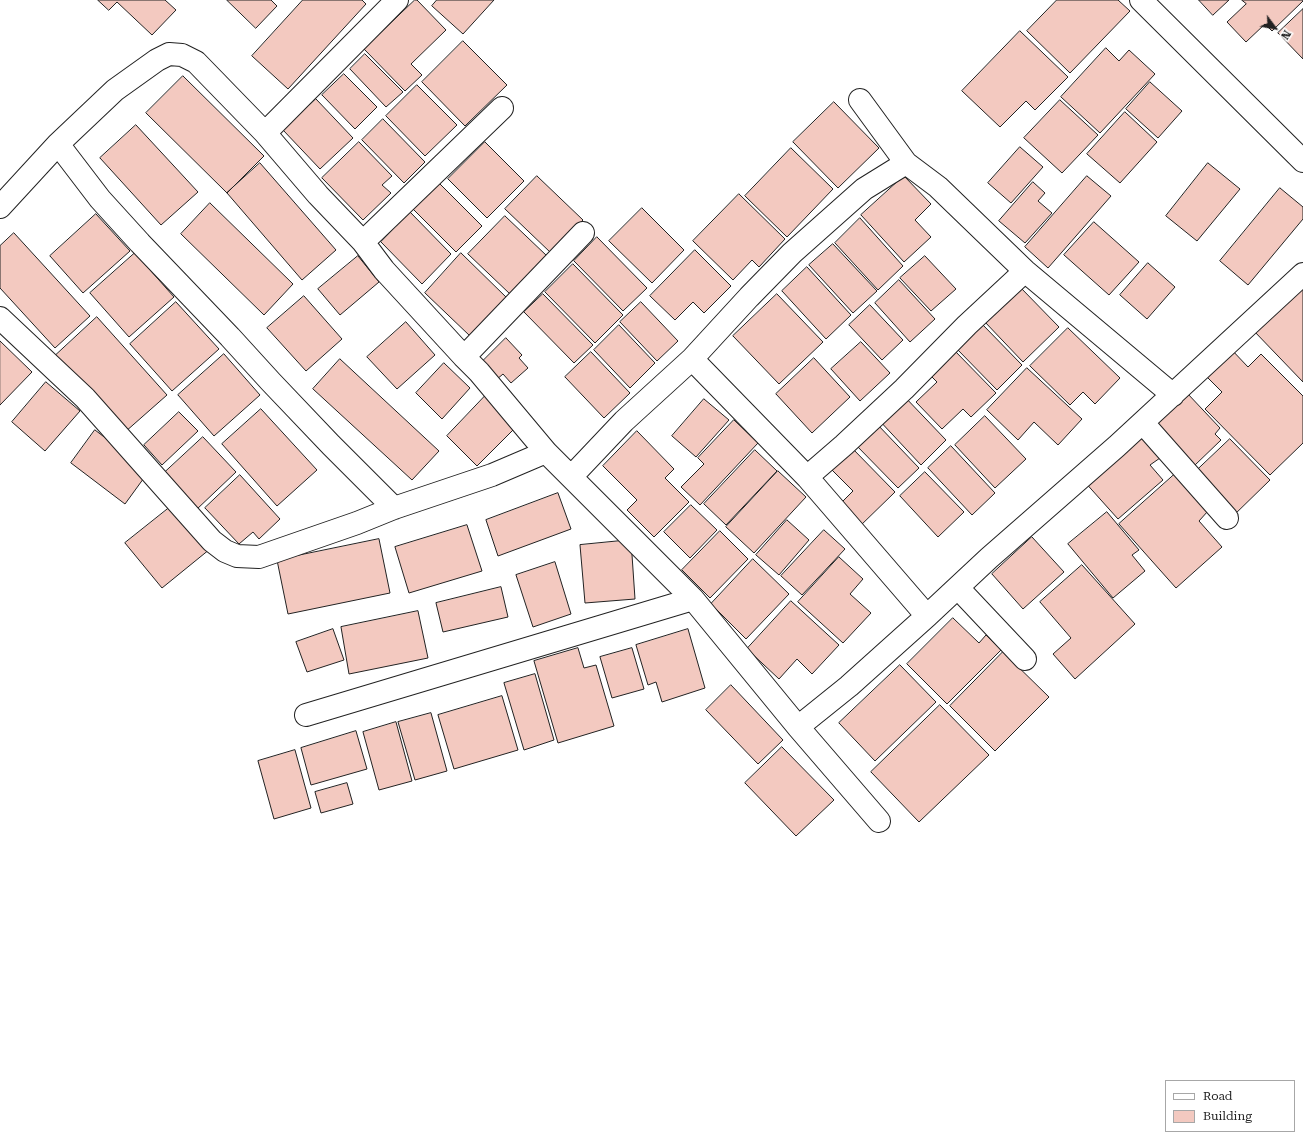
<!DOCTYPE html>
<html>
<head>
<meta charset="utf-8">
<style>
  body { margin:0 }
  #map { position:relative; width:1303px; height:1140px; overflow:hidden; background:#fff; font-family:"Roboto Serif",serif }
  canvas { display:block }
  .legend { position:absolute; left:1165px; top:1080px; width:130px; height:52px; box-sizing:border-box; background:#fff; border:1px solid #a7a7a7; margin:0; padding:5px 7px; list-style:none; font-size:12px; color:#222 }
  .legend li { display:flex; align-items:center; gap:8px; height:20px }
  .legend b { width:20px; border:1px solid #a7a7a7 }
  .north { position:absolute; left:1255px; top:8px; width:40px; height:40px; -webkit-text-stroke:3px #fff; paint-order:stroke; rotate:122deg; font-size:11px; font-weight:700; line-height:16px; text-align:center; color:#222 }
  .north::after { content:''; display:block; margin:auto; width:14px; height:18px; background:#222; clip-path:polygon(50% 0,100% 100%,50% 72%,0 100%) }
</style>
</head>
<body>
<div id="map">
<canvas width="1303" height="1140"></canvas>
<ul class="legend">
<li><b style="height:5px;background:#fff"></b>Road</li>
<li><b style="height:11px;background:#f3c9c0"></b>Building</li>
</ul>
<div class="north">N</div>
</div>
<script>
const g = document.querySelector('canvas').getContext('2d');
g.lineJoin = 'round';
function fill(path, color) {
  g.fillStyle = color;
  g.fill(path, 'evenodd');
}
function stroke(path, color, width, dash) {
  g.strokeStyle = color;
  g.lineWidth = width;
  g.lineCap = dash ? 'butt' : 'round';
  g.setLineDash(dash || []);
  g.stroke(path);
}
const building = new Path2D(`
  M98 0H165L176 10 152 35 117 2 109 10Z
  M227 0H271L277 6 256 28Z
  M303 0H362L366 4 288 89 252 56Z
  M415 0H417L446 30 411 64 422 75 405 91 364 49Z
  M437 0H494L463 34 432 6Z
  M1057 0H1118L1130 11 1070 73 1027 31Z
  M1199 0H1229L1213 15Z
  M1242 0H1303V1L1272 31 1265 24 1246 42 1227 22 1246 4Z
  M1303 9V59L1278 33Z
  M1020 31 1068 77 1035 110 1026 101 1000 127 962 91Z
  M463 41 507 85 465 126 422 82Z
  M1106 48 1119 61 1129 50 1155 74 1100 133 1061 97Z
  M365 54 403 92 386 107 350 69Z
  M344 74 377 107 355 129 322 95Z
  M183 76 264 156 227 193 146 113Z
  M1150 82 1182 111 1158 138 1126 109Z
  M417 85 457 125 425 156 386 116Z
  M316 99 353 138 320 169 283 130Z
  M1060 100 1098 135 1062 173 1024 138Z
  M834 102 879 148 838 188 793 142Z
  M1125 112 1157 142 1120 183 1087 154Z
  M383 119 425 162 404 183 362 140Z
  M136 125 198 192 161 225 100 158Z
  M359 142 392 176 382 185 391 193 363 220 322 178Z
  M485 142 524 181 487 218 448 179Z
  M1020 147 1043 167 1011 203 988 183Z
  M791 148 833 189 787 237 745 196Z
  M260 163 336 250 302 280 227 193Z
  M1208 163 1240 189 1197 241 1166 216Z
  M537 176 583 220 551 253 505 209Z
  M904 176 931 204 915 220 931 237 904 262 861 215Z
  M1087 176 1111 196 1048 268 1025 247Z
  M1033 182 1045 193 1038 201 1052 213 1025 243 999 221Z
  M439 183 482 226 456 252 413 209Z
  M1280 188 1303 207V219L1248 285 1220 261Z
  M739 194 785 239 759 267 752 260 733 280 693 241Z
  M210 203 293 284 264 315 181 234Z
  M642 208 684 250 652 283 609 241Z
  M410 212 451 254 422 284 381 242Z
  M96 214 130 251 83 293 50 256Z
  M505 216 547 256 510 294 468 254Z
  M860 218 903 266 878 290 835 243Z
  M1094 222 1139 262 1109 295 1064 255Z
  M14 233 90 316 55 348 0 288V246Z
  M597 237 647 288 623 311 574 261Z
  M833 244 877 291 853 313 809 265Z
  M695 250 731 286 704 313 693 302 675 320 650 296Z
  M135 253 174 297 129 337 90 293Z
  M461 253 507 298 470 336 425 293Z
  M358 256 379 282 340 315 318 289Z
  M925 256 956 289 931 311 900 278Z
  M1148 263 1175 287 1147 319 1120 295Z
  M573 264 623 315 595 343 545 292Z
  M807 267 851 315 826 339 782 291Z
  M899 280 935 319 910 342 875 303Z
  M1303 282V382L1253 330Z
  M1020 287 1059 327 1023 362 984 321Z
  M543 294 593 345 574 363 524 312Z
  M777 294 823 342 779 384 733 336Z
  M304 296 342 339 306 371 267 328Z
  M176 302 219 349 172 391 130 344Z
  M641 302 678 341 657 361 620 322Z
  M870 305 903 340 882 360 849 325Z
  M97 317 167 395 125 432 56 355Z
  M406 322 435 355 397 389 367 357Z
  M982 324 1022 365 997 390 957 349Z
  M619 325 655 363 630 388 594 350Z
  M1068 328 1120 378 1095 404 1083 392 1070 405 1030 366Z
  M506 338 522 355 519 358 528 368 511 383 503 374 496 380 480 364Z
  M0 341 32 372 0 405Z
  M861 342 890 373 860 401 831 369Z
  M1230 348 1248 367 1261 354 1303 396V443L1270 475 1205 409 1222 392 1204 374Z
  M954 350 996 393 971 417 963 409 942 429 916 402 937 382 929 374Z
  M591 352 630 393 604 418 565 377Z
  M224 354 260 395 214 436 178 395Z
  M814 358 850 397 812 433 776 394Z
  M340 359 439 451 412 480 313 389Z
  M444 363 470 388 442 419 416 393Z
  M1027 368 1082 419 1058 445 1034 422 1018 440 987 410Z
  M46 382 80 411 45 451 12 422Z
  M1187 393 1220 428 1215 434 1221 440 1194 466 1154 424Z
  M487 394 518 425 477 466 447 436Z
  M902 394 946 440 921 465 877 418Z
  M704 399 729 420 696 457 672 436Z
  M261 409 317 470 277 506 222 444Z
  M179 412 198 431 162 465 144 445Z
  M985 416 1026 459 995 488 955 445Z
  M734 420 758 443 700 505 681 487 704 464 698 458Z
  M876 423 919 468 898 488 855 444Z
  M95 430 149 471 125 504 71 463Z
  M637 431 674 469 665 478 689 502 654 537 627 510 637 500 603 466Z
  M1138 433 1160 458 1150 465 1163 480 1118 519 1083 480Z
  M203 437 236 472 196 510 162 475Z
  M1230 439 1270 480 1231 518 1191 476Z
  M951 446 995 493 972 515 928 468Z
  M851 447 895 492 858 528 837 507 853 491 830 468Z
  M755 450 777 471 726 525 704 504Z
  M778 471 806 497 754 553 726 527Z
  M925 472 964 512 938 537 900 496Z
  M1175 474 1208 511 1199 521 1222 547 1176 588 1119 524Z
  M240 475 280 519 259 539 253 532 239 544 205 508Z
  M558 493 571 529 498 556 486 520Z
  M174 504 210 549 162 588 125 543Z
  M691 505 717 530 690 558 664 532Z
  M1107 512 1139 550 1132 555 1145 571 1113 598 1068 544Z
  M787 520 809 540 779 575 756 555Z
  M467 525 482 571 409 593 395 547Z
  M824 530 845 549 802 595 781 576Z
  M720 531 748 559 710 598 682 570Z
  M1032 537 1064 572 1023 609 992 574Z
  M379 539 390 593 288 614 277 560Z
  M631 540 635 599 585 603 580 545Z
  M839 557 863 579 850 594 871 613 843 643 798 602Z
  M753 559 789 594 746 639 711 604Z
  M555 562 571 614 533 627 516 575Z
  M1082 565 1135 624 1075 679 1053 654 1071 638 1040 602Z
  M501 587 508 617 443 632 436 603Z
  M791 601 839 645 812 674 797 659 779 679 747 649Z
  M418 611 428 658 349 674 341 627Z
  M953 618 979 643 986 635 1001 650 947 704 907 664Z
  M333 629 344 660 307 672 296 642Z
  M688 629 705 688 662 702 656 682 648 685 636 645Z
  M578 648 584 668 596 665 614 726 558 743 534 661Z
  M632 648 644 689 612 698 600 657Z
  M1003 652 1049 697 995 751 950 706Z
  M900 665 936 702 875 761 839 723Z
  M535 674 554 740 524 750 504 683Z
  M731 685 783 740 758 764 706 710Z
  M502 696 518 750 454 769 438 715Z
  M940 705 989 755 919 822 871 772Z
  M431 713 447 771 415 780 398 722Z
  M396 722 412 781 379 790 363 732Z
  M356 731 367 769 311 785 301 748Z
  M782 747 834 800 796 836 745 783Z
  M295 750 311 808 274 819 258 761Z
  M347 783 353 804 321 813 315 792Z`);
const street = new Path2D(`
  M860 100 906 163 938 187 1025 271 1173 395
  M265 133 397 0
  M58 144 100 199 140 243 230 337 271 382 331 445 394 508
  M0 207 58 144 115 90 157 60 169 54 182 55 196 62 265 133 318 195 363 242 384 270 464 357 479 372 546 452 693 599 798 727 879 821
  M363 242 502 108
  M0 318 85 398 212 541 225 551 237 556 259 557 357 523 394 508 492 475 546 452
  M464 357 583 233
  M692 359 807 477 844 445 904 389 967 325 1025 271
  M1143 423 1227 518
  M571 477 624 421 692 359 749 297 792 253 864 189 906 163
  M807 477 927 616
  M958 588 1025 659
  M306 715 693 599
  M798 727 849 686 927 616 989 558 1117 446 1303 274`);
const highway = new Path2D(`
  M1141 0 1303 161`);
fill(building, '#f3c9c0');
stroke(building, '#222', 1);
stroke(street, '#222', 24);
stroke(highway, '#222', 24);
stroke(street, '#fff', 22);
stroke(highway, '#fff', 22);
</script>
</body>
</html>
